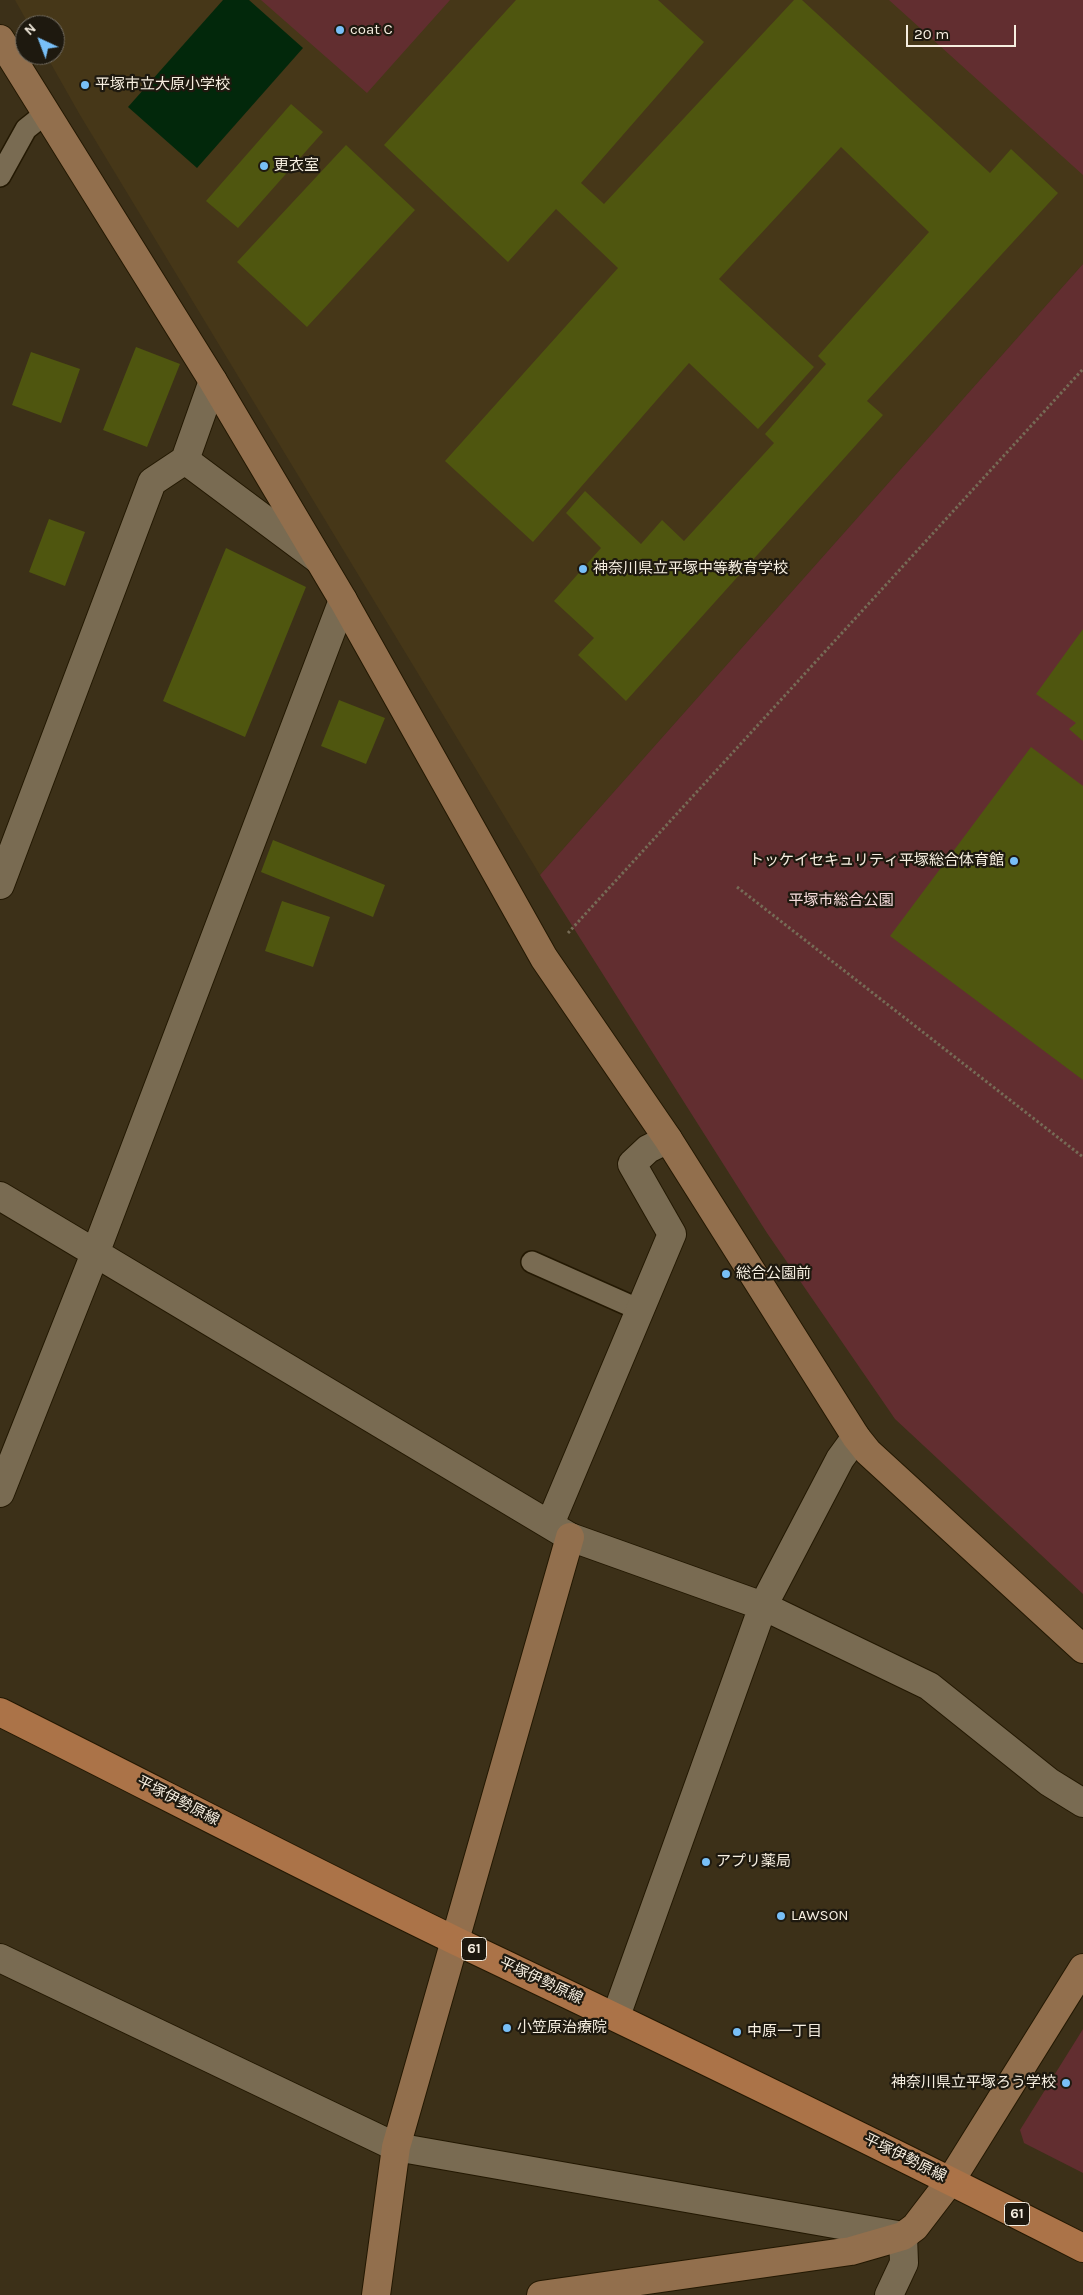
<!DOCTYPE html>
<html>
<head>
<meta charset="utf-8">
<style>
  body { margin:0 }
  #map { position:relative; width:1083px; height:2295px; overflow:hidden; background:#3c3018; font-family:Karla,sans-serif }
  canvas { display:block }
  .north { position:absolute; left:15px; top:15px; width:50px; height:50px; box-sizing:border-box; background:#1e190f; border:1px solid #746e63; border-radius:50%; rotate:317deg; font-size:14px; font-weight:700; line-height:20px; text-align:center; color:#f6eee0 }
  .north::after { content:''; display:block; margin:auto; width:18px; height:22px; background:#78bff7; clip-path:polygon(50% 0,100% 100%,50% 72%,0 100%) }
  .scale { position:absolute; left:906px; top:25px; width:110px; height:22px; box-sizing:border-box; border:2px solid #f6eee0; border-top:0; padding-left:6px; font-size:15px; line-height:18px; white-space:nowrap; color:#f6eee0; -webkit-text-stroke:4px #1e190f; paint-order:stroke }
</style>
</head>
<body>
<div id="map">
<canvas width="1083" height="2295"></canvas>
<div class="north">N</div>
<div class="scale">20 m</div>
</div>
<script>
const g = document.querySelector('canvas').getContext('2d');
g.lineJoin = 'round';
function fill(path, color) {
  g.fillStyle = color;
  g.fill(path, 'evenodd');
}
function stroke(path, color, width, dash) {
  g.strokeStyle = color;
  g.lineWidth = width;
  g.lineCap = dash ? 'butt' : 'round';
  g.setLineDash(dash || []);
  g.stroke(path);
}
function label(font, color, halo, rows, align = 'center') {
  g.font = font + ' Karla,"Noto Sans JP",sans-serif';
  g.lineWidth = 4.5;
  g.setLineDash([]);
  g.textBaseline = 'middle';
  g.strokeStyle = halo;
  g.fillStyle = color;
  for (const [text, x, y, turn = 0] of rows) {
    g.save();
    g.translate(x, y);
    g.rotate((+turn || 0) * Math.PI / 180);
    g.textAlign = isNaN(turn) ? turn : align;
    if (halo) g.strokeText(text, 0, 0);
    g.fillText(text, 0, 0);
    g.restore();
  }
}
const built = new Path2D(`
  M15 0H1083V264L540 875 80 115 46 55H55V25H29Z`);
const green = new Path2D(`
  M261 0H450L367 93Z
  M889 0H1083V175Z
  M1083 264V1594L895 1419 767 1233 540 875Z
  M1083 2029V2173L1024 2143 1020 2130Z`);
const water = new Path2D(`
  M223 0H249L303 48 197 168 128 107Z`);
const building = new Path2D(`
  M516 0H658L704 42 581 183 604 204 794 0H802L990 173 1011 149 1058 193 867 401 883 415 626 701 578 655 594 638 554 601 601 548 566 513 585 491 641 544 662 520 684 541 774 443 765 434 826 364 818 356 929 232 841 147 719 279 814 367 758 429 689 363 533 542 445 461 618 268 556 209 508 262 384 145Z
  M291 104 323 132 238 228 206 201Z
  M346 145 415 210 307 327 237 262Z
  M136 347 180 364 147 447 103 430Z
  M31 352 80 369 61 423 12 405Z
  M49 519 85 532 65 586 29 572Z
  M226 548 306 587 245 737 163 701Z
  M1083 629V741L1069 729 1076 723 1036 694Z
  M339 700 385 718 366 764 321 746Z
  M1031 747 1083 786V1080L890 936Z
  M273 840 385 885 373 917 261 872Z
  M282 901 330 917 313 967 265 951Z`);
const path = new Path2D(`
  M737 887 1083 1157
  M568 933 1083 369`);
const lane = new Path2D(`
  M0 176 26 129 46 113
  M532 1262 640 1310`);
const street = new Path2D(`
  M185 460 319 560
  M0 885 152 482 185 460 213 381
  M0 1196 570 1537 763 1606 929 1686 1049 1782 1083 1803
  M0 1493 96 1251 343 600
  M550 1524 672 1234 632 1164 648 1149 668 1139
  M0 1958 396 2147 903 2236 904 2263 889 2295
  M616 2016 763 1606 840 1459 856 1437`);
const secondary = new Path2D(`
  M0 39 213 381 343 600 544 958 668 1139 856 1437 868 1452 1083 1649
  M376 2295 396 2147 570 1537
  M541 2295 851 2251 903 2236 915 2227 951 2180 1083 1968`);
const primary = new Path2D(`
  M0 1712C152 1788 303 1867 456 1941 666 2041 875 2142 1083 2248`);
const markers = [
  [340,30,5,"#78bff7"],
  [85,85,5,"#78bff7"],
  [264,166,5,"#78bff7"],
  [583,569,5,"#78bff7"],
  [1014,861,5,"#78bff7"],
  [726,1274,5,"#78bff7"],
  [706,1862,5,"#78bff7"],
  [781,1916,5,"#78bff7"],
  [507,2028,5,"#78bff7"],
  [737,2032,5,"#78bff7"],
  [1066,2083,5,"#78bff7"]
];
const shields = [
  [474,1949,25],
  [1017,2214,25]
];
const shieldNames = [
  ["61",474,1949],
  ["61",1017,2214]
];
const poiNames = [
  ["coat C",350,30],
  ["平塚市立大原小学校",95,85],
  ["更衣室",274,166],
  ["神奈川県立平塚中等教育学校",593,569],
  ["トッケイセキュリティ平塚総合体育館",1004,861,"right"],
  ["総合公園前",736,1274],
  ["アプリ薬局",716,1862],
  ["LAWSON",791,1916],
  ["小笠原治療院",517,2028],
  ["中原一丁目",747,2032],
  ["神奈川県立平塚ろう学校",1056,2083,"right"]
];
const parkNames = [
  ["平塚市総合公園",841,901]
];
const streetNames = [
  ["平塚伊勢原線",178,1801,27],
  ["平塚伊勢原線",541,1981,25],
  ["平塚伊勢原線",905,2158,26]
];
fill(built, '#463718');
fill(green, '#622e30');
fill(water, '#02280b');
fill(building, '#4f560f');
stroke(lane, '#231802', 24);
stroke(street, '#231802', 30);
stroke(secondary, '#231802', 30);
stroke(primary, '#231802', 30);
stroke(path, '#766b56', 3, [2.5, 2.5]);
stroke(lane, '#796b52', 21);
stroke(street, '#796b52', 28);
stroke(secondary, '#926f4d', 28);
stroke(primary, '#ab7348', 28);
for (const [x, y, r, color] of markers) {
  const dot = new Path2D();
  dot.arc(x, y, r, 0, 2 * Math.PI);
  g.fillStyle = color;
  g.fill(dot);
  stroke(dot, '#1e190f', 2);
}
for (const [x, y, w] of shields) {
  const box = new Path2D();
  box.roundRect(x - w / 2, y - 11.5, w, 23, 4);
  g.fillStyle = '#1e190f';
  g.fill(box);
  stroke(box, '#f6eee0', 1);
}
label('bold 14px', '#f6eee0', null, shieldNames);
label('15px', '#f6eee0', '#1e190f', poiNames, 'left');
label('15px', '#f7dddd', '#1e190f', parkNames);
label('15px', '#f6eee0', '#1e190f', streetNames);
</script>
</body>
</html>
